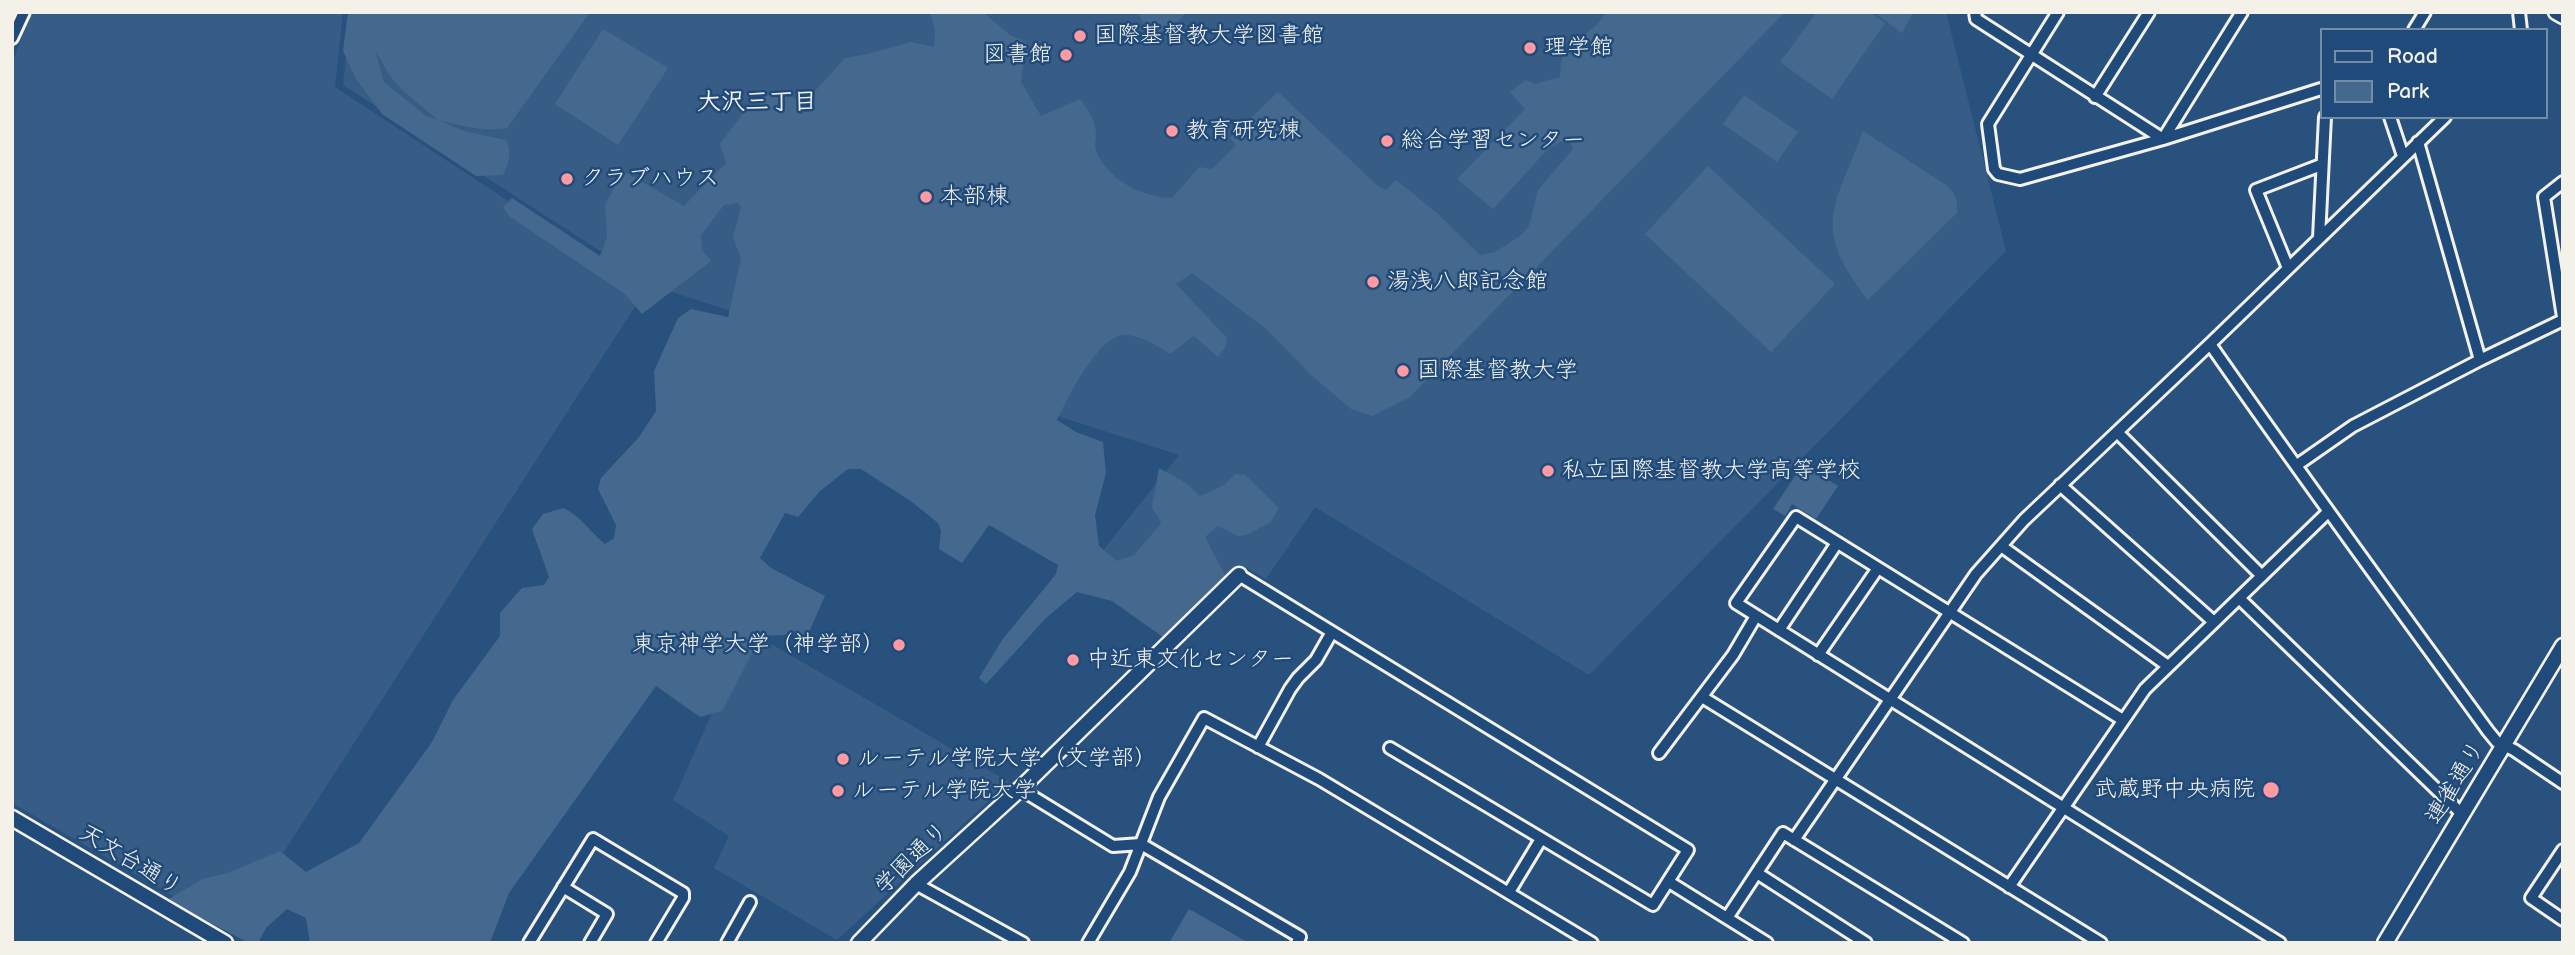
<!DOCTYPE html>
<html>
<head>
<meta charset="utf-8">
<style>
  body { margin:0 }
  #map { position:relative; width:2575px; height:955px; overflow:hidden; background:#28517e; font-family:"Balsamiq Sans",sans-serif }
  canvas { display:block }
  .frame { position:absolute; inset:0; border:14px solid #f4f1e8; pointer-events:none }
  .legend { position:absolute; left:2320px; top:28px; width:228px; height:91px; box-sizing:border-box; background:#1f4a7a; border:2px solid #748da6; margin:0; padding:9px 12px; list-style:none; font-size:21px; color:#f4f1e8 }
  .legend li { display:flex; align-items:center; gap:14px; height:35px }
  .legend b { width:35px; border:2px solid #748da6 }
</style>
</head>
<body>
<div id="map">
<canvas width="2575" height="955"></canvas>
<div class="frame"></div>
<ul class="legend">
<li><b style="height:9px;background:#1f4a7a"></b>Road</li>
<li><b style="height:19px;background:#45688e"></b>Park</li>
</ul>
</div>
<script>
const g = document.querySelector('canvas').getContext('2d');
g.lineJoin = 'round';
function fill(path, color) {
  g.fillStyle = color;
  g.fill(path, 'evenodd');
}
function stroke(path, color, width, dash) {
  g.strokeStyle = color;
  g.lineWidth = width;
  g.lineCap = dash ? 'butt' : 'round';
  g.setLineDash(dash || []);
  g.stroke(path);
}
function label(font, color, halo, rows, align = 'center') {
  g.font = font + ' "Balsamiq Sans","Klee One",sans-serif';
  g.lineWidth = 5;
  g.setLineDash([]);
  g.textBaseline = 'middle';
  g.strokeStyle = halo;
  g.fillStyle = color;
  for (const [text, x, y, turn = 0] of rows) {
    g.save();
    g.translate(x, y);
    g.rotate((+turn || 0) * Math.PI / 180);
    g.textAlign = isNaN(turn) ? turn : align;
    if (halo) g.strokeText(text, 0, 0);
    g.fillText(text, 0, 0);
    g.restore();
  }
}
const built = new Path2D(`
  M32 12H343L335 87 645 291 253 900 213 919 12 803V63Z
  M351 12H1946L2006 251 1589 675 1315 507 1266 579 1245 567 1174 636 1081 578 1179 455 656 287 343 85Z
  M749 631 1009 782 837 940 714 868 729 836 673 800Z`);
const green = new Path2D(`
  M348 12H590L507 128C482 132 463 126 438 120L464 131 506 140C513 150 508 165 503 175L476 176 382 114 356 79 343 51ZM375 50 390 76 403 91 438 120 426 116 384 82Z
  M930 12H983L1010 35 1026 42 1021 82 1041 116 1080 99C1088 109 1096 121 1096 134 1096 141 1094 144 1096 151 1107 179 1143 198 1172 198L1199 167 1212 169 1236 145 1230 138 1278 92 1379 187 1386 190 1396 180 1438 214 1480 255 1495 252 1520 236 1529 226 1538 190 1573 149 1570 143 1563 141 1548 149 1493 209 1457 179 1525 109 1510 92 1526 80 1535 84 1560 77C1561 70 1560 61 1563 55 1574 37 1597 31 1606 12H1785L1410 397 1372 416 1351 409 1311 375 1266 329 1192 273 1176 284 1227 338 1226 346 1218 357 1194 336 1170 354C1159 347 1143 337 1129 335 1100 330 1068 398 1057 420L1076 432 1103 442 1106 473 1095 515 1099 546 1117 561 1134 555 1160 525 1161 522 1152 507 1159 468 1186 483 1200 496 1224 485 1235 474 1245 475 1279 508 1271 522 1246 535 1238 536 1218 526 1205 537 1226 577 1170 642 1112 601 1077 592 1046 618 986 684 979 678 1002 640 1056 574 1058 565 989 525 962 563 939 549 941 531 938 523 912 502 861 469H848L820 491 798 517 785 513 760 558 771 568 825 596 808 634 761 636 722 711 700 717 656 686 509 893 490 943H310L306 918 287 909 266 928 258 943H249L167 900 203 879 228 873 280 851 306 872 359 843 432 742 453 700 500 636V613L522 588 544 585 549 577 532 529 543 514 563 508C581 516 590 532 605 544L614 538 616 525 598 489 601 478 639 437 656 411 654 371 678 318 691 309 728 317 741 259 733 237 741 207 738 203 724 205 701 235 702 250 711 261 642 314 625 294 509 216 503 207 512 198 600 256 607 237 605 205 623 171 684 206 726 163 720 144 755 98 775 94 806 101 845 58 867 54 911 42 934 47 935 30Z
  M1138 12H1185V13L1173 28 1149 35Z
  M1817 12H1869L1885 23 1832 99 1780 62Z
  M1874 12H1913L1902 33Z
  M603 29 668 68 618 145 555 104Z
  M1744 95 1798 132 1777 162 1723 124Z
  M1863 131 1946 185C1956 194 1958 200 1957 213L1868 300C1810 226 1835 207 1863 131Z
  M1708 166 1835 284 1771 352 1645 234Z
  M1803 464 1838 486 1816 519 1792 504 1785 516 1773 509Z
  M1189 909 1249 943H1169Z`);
const street = new Path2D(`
  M1975 12 1976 19 2163 139 2242 12
  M2058 12 1988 124 1994 169 1998 174 2020 179 2163 139 2321 89
  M2519 12 2521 30
  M2414 30 2425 12
  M12 38 24 12
  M2095 97 2149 12
  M2390 117 2403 156
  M2418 142 2480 360
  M2563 182 2544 197 2563 317
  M2319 238 2325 117
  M2288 268 2256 190 2321 165
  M2210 344C2301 475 2395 603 2488 731L2497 742 2514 750 2563 783
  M2117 432 2262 576
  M2297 465 2353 426 2480 360 2563 320
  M2060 485 2214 622
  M2001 546 2168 666
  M1239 575 1688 850 1653 905 1390 748
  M2239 598 2463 815
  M1779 630 1837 543
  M1818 655 1878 568
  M1702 697 2101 943
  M2123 720 1796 517 1736 603 2280 943
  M1258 747 1290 689 1298 678 1316 660 1332 632
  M1659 753 1733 655 1756 616
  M1020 789 1113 846 1141 844 1300 937 1297 943
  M1794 840 1976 574 2024 520 2210 344 2445 117
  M2563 850 2531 898 2563 920
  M1757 873 1866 943
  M1669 882 1767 943
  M916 884 1023 943
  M563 887 607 914 590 943
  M2009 887 2145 689 2328 512
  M1509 892 1541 839
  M1727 918 1783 833 1963 943
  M529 943 593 839 683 893V898L656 943
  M727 943 750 902
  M1088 943 1130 872 1159 797 1204 718 1319 779 1592 943`);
const secondary = new Path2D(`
  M2556 12 2563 16
  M12 818 225 943
  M859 943 916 884 1020 789 1239 575
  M2385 943 2563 646`);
const markers = [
  [1080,36,7,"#ff9aa2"],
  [1530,48,7,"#ff9aa2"],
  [1066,55,7,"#ff9aa2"],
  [1172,131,7,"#ff9aa2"],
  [1387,141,7,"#ff9aa2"],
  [567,179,7,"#ff9aa2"],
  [926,197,7,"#ff9aa2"],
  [1373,282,7,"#ff9aa2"],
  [1403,371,7,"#ff9aa2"],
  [1548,471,7,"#ff9aa2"],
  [899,645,7,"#ff9aa2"],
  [1073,660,7,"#ff9aa2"],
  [843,759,7,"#ff9aa2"],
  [2271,790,9,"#ff9aa2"],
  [838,791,7,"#ff9aa2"]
];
const poiNames = [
  ["国際基督教大学図書館",1094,36],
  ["理学館",1544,48],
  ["図書館",1052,55,"right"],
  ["教育研究棟",1186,131],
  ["総合学習センター",1401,141],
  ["クラブハウス",581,179],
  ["本部棟",940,197],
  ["湯浅八郎記念館",1387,282],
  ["国際基督教大学",1417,371],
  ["私立国際基督教大学高等学校",1562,471],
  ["東京神学大学（神学部）",885,645,"right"],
  ["中近東文化センター",1087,660],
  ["ルーテル学院大学（文学部）",857,759],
  ["武蔵野中央病院",2255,790,"right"],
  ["ルーテル学院大学",852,791]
];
const streetNames = [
  ["連雀通り",2456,783,-59],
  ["学園通り",912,859,-44],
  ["天文台通り",130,861,31]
];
const neighbourhoodNames = [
  ["大沢三丁目",757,103]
];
fill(built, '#375d86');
fill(green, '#45688e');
stroke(street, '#f4f1e8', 16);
stroke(secondary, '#f4f1e8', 19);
stroke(street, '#1f4a7a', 10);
stroke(secondary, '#1f4a7a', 14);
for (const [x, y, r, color] of markers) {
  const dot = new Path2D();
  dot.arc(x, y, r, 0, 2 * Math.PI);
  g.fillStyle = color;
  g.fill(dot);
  stroke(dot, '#1f4a7a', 2.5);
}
label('23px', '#f4f1e8', '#1f4a7a', poiNames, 'left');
label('23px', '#f4f1e8', '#1f4a7a', streetNames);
label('bold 24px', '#f4f1e8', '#1f4a7a', neighbourhoodNames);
</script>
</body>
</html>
